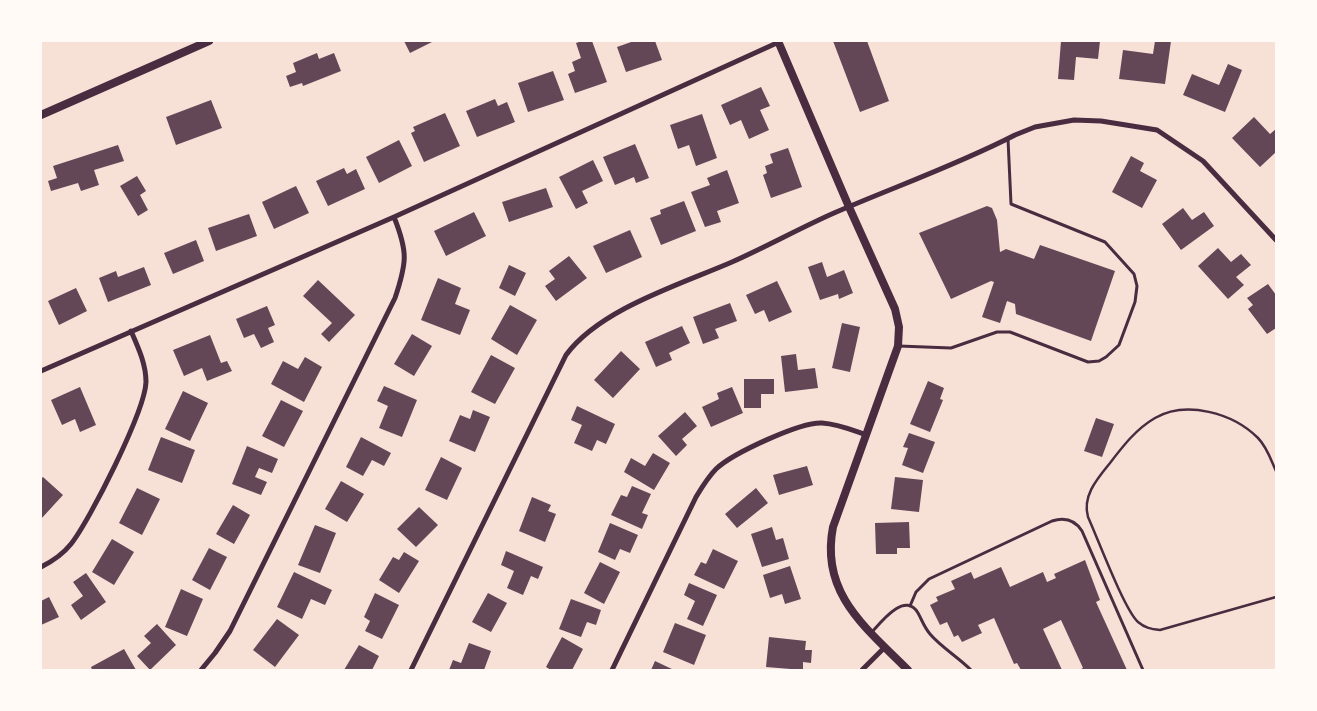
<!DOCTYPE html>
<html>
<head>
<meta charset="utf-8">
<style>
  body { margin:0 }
  #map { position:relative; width:1317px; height:711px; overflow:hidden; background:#f7e1d7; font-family:"Asap Condensed",sans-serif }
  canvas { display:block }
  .frame { position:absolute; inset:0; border:42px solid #fffaf5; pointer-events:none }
</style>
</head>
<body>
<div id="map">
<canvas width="1317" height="711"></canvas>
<div class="frame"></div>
</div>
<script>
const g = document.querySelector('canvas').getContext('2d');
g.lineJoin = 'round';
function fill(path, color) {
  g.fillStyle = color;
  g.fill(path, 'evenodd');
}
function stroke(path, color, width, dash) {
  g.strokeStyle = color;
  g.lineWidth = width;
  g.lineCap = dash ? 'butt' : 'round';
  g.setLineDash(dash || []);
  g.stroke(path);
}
const building = new Path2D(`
  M404 41H434L410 53Z
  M582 41H592L607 82 575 93 568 74 575 71 572 62 581 58 576 43Z
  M634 41H655L662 60 626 72 617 47Z
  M833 41H867L889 101 860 112Z
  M1061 41H1100L1098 59 1076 57 1074 80 1058 79Z
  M1155 41H1171L1165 84 1119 79 1123 50 1153 54Z
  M317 53 319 59 334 53 341 71 303 86 302 83 290 87 286 76 296 72 293 63Z
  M1228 64 1242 70 1225 112 1183 95 1192 74 1219 85Z
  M553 71 564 100 528 112 518 83Z
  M761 87 770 106 760 110 769 130 749 139 741 120 730 125 721 105Z
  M495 99 498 106 507 102 515 122 477 137 466 111Z
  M211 100 222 128 176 145 166 117Z
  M445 113 460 146 424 162 411 133 415 131 413 127Z
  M702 114 717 158 696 166 689 145 678 149 670 125Z
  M1254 117 1270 134 1276 129V152L1260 167 1232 138Z
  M399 140 412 166 379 183 366 157Z
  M635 144 649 178 636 183 634 177 615 185 603 157Z
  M118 145 124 161 94 170 99 185 81 191 78 183 51 191 48 181 57 178 53 166Z
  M788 148 802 187 771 198 763 175 767 173 765 166 773 163 770 154Z
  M1131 156 1144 163 1140 171 1157 180 1142 208 1112 192Z
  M593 160 603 181 582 191 588 203 576 209 559 177Z
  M344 168 347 174 356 169 365 189 328 206 316 181Z
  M727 170 739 203 717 211 721 222 705 227 691 192 710 185 707 178Z
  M137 176 146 191 140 195 148 210 138 216 120 186Z
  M296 186 309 213 274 229 262 202Z
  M546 188 553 207 509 222 502 202Z
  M684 201 696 231 661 245 650 218 661 214 660 210Z
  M987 206 992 208 997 220 1000 252 1006 249 1034 259 1040 245 1115 271 1091 341 1016 314 1015 304 1007 301 1000 323 982 317 994 282 991 281 951 299 919 233Z
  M1183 208 1192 220 1204 212 1214 226 1181 250 1162 224Z
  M474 212 486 236 446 256 434 231Z
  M249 214 257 236 216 251 208 228Z
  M630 230 642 257 606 273 593 246Z
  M196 240 204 261 173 274 164 253Z
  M1218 248 1231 262 1241 254 1251 265 1236 277 1244 285 1228 299 1198 266Z
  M569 256 587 278 556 301 545 286 555 279 549 271Z
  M822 262 827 277 844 270 853 293 839 299 838 294 820 300 808 267Z
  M509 265 526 273 515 296 499 288Z
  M144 267 151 285 108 302 99 278 116 271 118 277Z
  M438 278 461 288 455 304 470 310 460 335 421 320Z
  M318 280 355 315 329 342 321 334 332 323 303 296Z
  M777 281 792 312 769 322 764 310 755 314 746 295Z
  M1268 284 1276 295V328L1267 334 1248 309 1253 305 1247 298Z
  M76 288 87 311 59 325 48 301Z
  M730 303 737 321 715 329 719 338 703 344 693 317Z
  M510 305 537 320 517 355 491 339Z
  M267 306 275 325 268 328 274 342 261 348 254 334 244 338 236 319Z
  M842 323 860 327 850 372 832 368Z
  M682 326 690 343 669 353 672 360 656 367 645 342Z
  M412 334 432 346 414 376 394 364Z
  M210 335 221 363 227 361 232 371 207 381 202 368 184 376 173 350Z
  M621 351 640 369 613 398 594 380Z
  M796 354 798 370 815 368 818 388 785 392 781 356Z
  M491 355 515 368 495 404 471 392Z
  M305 357 322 367 304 402 271 384 283 361 298 369Z
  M744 379H774V394H761V408H744Z
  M928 381 944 388 940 399 943 400 930 432 910 424Z
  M384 386 417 400 402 437 379 428 388 406 377 401Z
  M80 387 96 425 80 432 75 419 62 425 51 400Z
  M732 387 743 413 711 427 702 407 719 399 717 393Z
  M183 391 208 403 190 441 165 429Z
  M281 400 303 411 284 447 262 436Z
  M577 406 615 424 606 444 597 440 592 451 574 443 582 425 571 420Z
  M473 410 490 417 475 452 449 441 460 415 470 419Z
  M685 412 697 426 682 439 687 445 676 456 658 436Z
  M1096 418 1114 424 1102 457 1084 451Z
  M909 433 935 442 923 473 902 465 908 448 903 447Z
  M161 437 195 450 182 483 148 470Z
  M361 437 391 453 384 466 372 460 363 476 346 467Z
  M247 446 278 459 272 473 259 468 255 477 267 482 261 495 232 484Z
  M653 453 670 463 654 490 624 472 631 458 645 466Z
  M441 457 462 468 447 500 425 490Z
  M807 466 813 485 779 495 773 475Z
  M43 477 63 495 41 519V479Z
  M895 477 923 480 919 512 891 509Z
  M341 481 364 494 347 522 325 509Z
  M632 486 651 494 642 513 648 515 642 529 611 515 621 495 627 497Z
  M137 488 160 499 142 535 119 523Z
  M756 488 768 503 737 528 725 514Z
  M532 497 551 505 548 511 556 514 545 542 519 531Z
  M233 505 250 515 234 544 216 534Z
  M419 507 438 525 416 547 397 529Z
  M909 522 910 548H897V554H876L875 523Z
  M610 523 638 535 630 553 620 549 615 560 598 552Z
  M315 525 336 533 320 573 298 565Z
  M772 527 776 540 783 538 789 559 762 567 751 534Z
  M112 539 134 552 114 585 92 572Z
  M209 548 227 557 210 590 192 580Z
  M713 549 738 561 724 589 694 575 701 562 706 564Z
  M506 551 543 567 538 579 531 576 523 595 507 588 514 571 501 565Z
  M404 552 419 561 399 593 379 580 393 557 399 560Z
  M1085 560 1100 600 1096 602 1127 670H1079L1083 668 1061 620 1043 629 1062 670H1021L1017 663 1014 664 994 618 978 625 982 633 962 642 958 635 954 637 947 622 940 625 930 605 938 601 936 597 955 589 951 581 971 572 974 579 1001 567 1010 587 1043 572 1047 582 1056 578 1054 574Z
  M600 562 620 572 604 604 584 593Z
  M790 566 801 599 785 604 782 594 770 598 763 575Z
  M294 572 332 590 325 605 311 599 302 619 277 607Z
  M86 573 106 602 81 620 71 605 83 596 73 582Z
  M689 583 717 595 703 626 687 619 695 601 684 595Z
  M181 589 203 599 187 636 165 627Z
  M375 593 399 605 382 639 365 631 370 621 364 617Z
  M488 593 507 603 491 632 472 622Z
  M49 597 59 617 41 625V601Z
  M571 599 601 610 596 625 587 622 581 637 559 629Z
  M277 619 299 635 275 667 253 650Z
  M675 623 706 635 694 665 663 652Z
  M157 624 176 645 150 670 137 656 151 643 144 636Z
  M562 637 583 649 572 670H551L546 667Z
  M769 637 806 641 805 650H812L811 663 803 662V670L766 667Z
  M469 643 491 651 484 670H449L453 660 461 663Z
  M359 645 379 656 372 670H344Z
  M124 649 136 670H92L91 667Z
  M655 661 674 670H651Z`);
const path = new Path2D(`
  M1276 471C1271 460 1267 447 1258 438 1233 413 1186 400 1155 418 1136 429 1123 446 1110 463 1097 479 1082 496 1088 517 1098 539 1124 609 1138 622 1145 628 1151 629 1160 630L1276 597`);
const service = new Path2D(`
  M899 346 951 348 997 332H1010L1088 362 1099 361 1106 357 1119 345 1135 302 1137 286 1134 274 1105 242 1011 204 1008 139
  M910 606 916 592 929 579 1052 521C1065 517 1075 520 1082 531L1143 670
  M872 632C881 622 905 591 918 613 922 620 924 627 930 634 941 647 958 657 971 670`);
const minor = new Path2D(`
  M41 371 394 217 779 42
  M41 567C53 561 63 554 71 544 90 520 145 411 146 382 146 364 138 347 131 331
  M201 670 215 653 230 631 395 298C407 262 408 252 394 217
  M411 670 566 355C600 309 679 285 732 262 766 247 800 228 834 213 894 187 957 165 1015 135L1035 127 1074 120 1101 121 1157 130 1203 161 1276 240
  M612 670 696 497C702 487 708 477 716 469 733 453 800 422 822 423 838 424 852 430 867 435
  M862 670 885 647`);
const tertiary = new Path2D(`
  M778 41 849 207 895 309 899 327 898 346 833 527C820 593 865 627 908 670
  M41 115 209 41`);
fill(building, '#644757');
stroke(path, '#4a2c40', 2.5);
stroke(service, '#4a2c40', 3);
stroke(minor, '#4a2c40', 5);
stroke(tertiary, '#4a2c40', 8);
</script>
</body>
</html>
